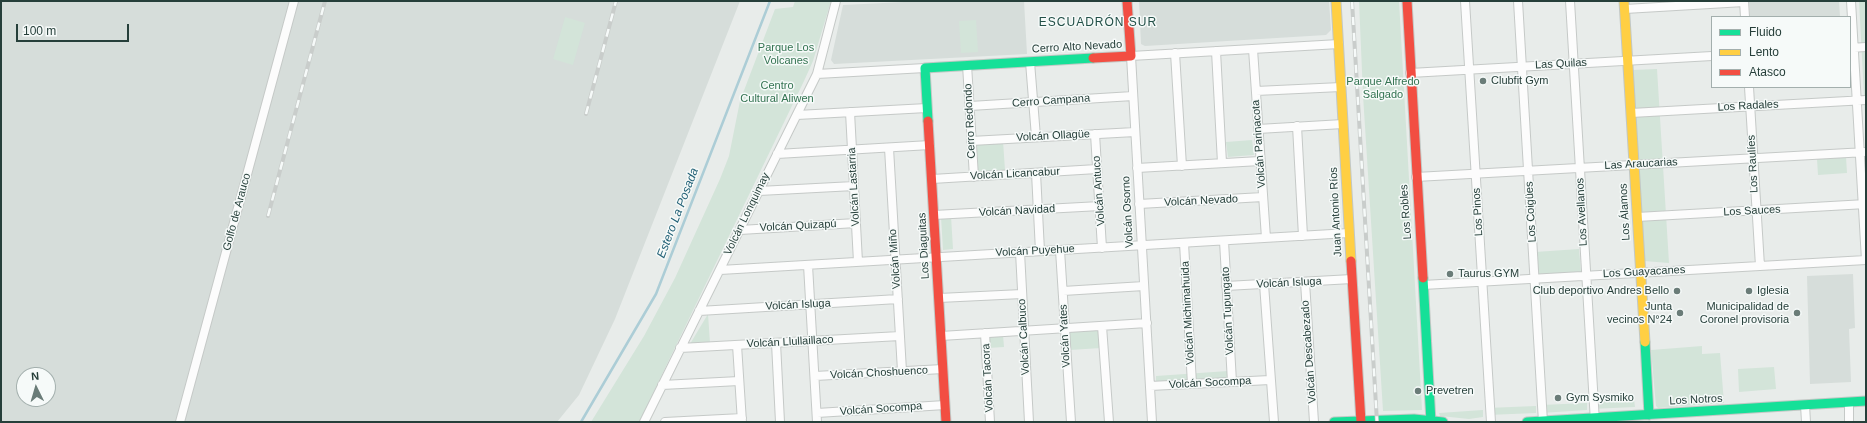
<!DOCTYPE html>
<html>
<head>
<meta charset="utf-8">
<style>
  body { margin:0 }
  #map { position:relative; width:1867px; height:423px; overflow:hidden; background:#e8ecea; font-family:Arial,sans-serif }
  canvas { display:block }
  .frame { position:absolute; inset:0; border:2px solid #263f3a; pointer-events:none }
  .legend { position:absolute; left:1711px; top:16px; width:140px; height:72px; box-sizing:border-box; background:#f6faf9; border:1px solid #a3afad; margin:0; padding:5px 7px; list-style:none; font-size:12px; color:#263f3a }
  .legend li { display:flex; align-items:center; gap:8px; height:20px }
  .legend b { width:20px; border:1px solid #a3afad }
  .north { position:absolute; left:16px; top:367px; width:40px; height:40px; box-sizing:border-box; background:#f6faf9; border:1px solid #a3afad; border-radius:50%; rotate:355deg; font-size:11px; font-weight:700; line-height:16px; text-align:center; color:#263f3a }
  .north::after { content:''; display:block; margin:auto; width:14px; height:18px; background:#6a7c78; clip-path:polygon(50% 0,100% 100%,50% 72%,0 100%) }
  .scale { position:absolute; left:16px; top:24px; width:113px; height:18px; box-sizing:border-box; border:2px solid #263f3a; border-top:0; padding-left:5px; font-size:12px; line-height:14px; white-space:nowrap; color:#263f3a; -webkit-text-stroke:3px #f6faf9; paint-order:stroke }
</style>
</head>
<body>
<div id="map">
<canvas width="1867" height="423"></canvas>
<div class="frame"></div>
<ul class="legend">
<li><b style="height:5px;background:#16e098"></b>Fluido</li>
<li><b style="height:5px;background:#ffcf43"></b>Lento</li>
<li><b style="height:5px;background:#f24e42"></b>Atasco</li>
</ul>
<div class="north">N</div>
<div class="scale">100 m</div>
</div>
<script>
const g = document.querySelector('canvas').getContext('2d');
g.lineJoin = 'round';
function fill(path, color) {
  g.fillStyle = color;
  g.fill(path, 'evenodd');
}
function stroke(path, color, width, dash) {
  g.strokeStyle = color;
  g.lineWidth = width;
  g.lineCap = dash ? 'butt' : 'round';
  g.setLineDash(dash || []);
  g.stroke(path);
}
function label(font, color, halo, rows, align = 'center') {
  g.font = font + ' Arial,sans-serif';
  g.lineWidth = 3;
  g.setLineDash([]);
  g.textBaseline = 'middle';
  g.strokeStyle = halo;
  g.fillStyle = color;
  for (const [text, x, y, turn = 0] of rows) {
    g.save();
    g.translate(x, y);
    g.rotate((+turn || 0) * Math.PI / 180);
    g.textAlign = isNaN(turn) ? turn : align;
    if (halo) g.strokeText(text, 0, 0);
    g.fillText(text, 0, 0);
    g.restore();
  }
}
const built = new Path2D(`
  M1 1H740L615 319 579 395 557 422H1ZM24 375H48V399H24Z
  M924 1H1024L1027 54 834 64 831 60 843 5Z
  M1139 1H1329L1331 30 1326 35 1145 46 1141 44Z
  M1749 1H1839L1840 17H1750Z
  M1853 274 1855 328 1849 329 1851 382 1810 384 1807 276Z`);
const green = new Path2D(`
  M795 1H831L813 61 804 81 639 422H591L644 336 675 278 720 179 729 156 740 101 775 9 793 7Z
  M1359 1H1399L1422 410 1383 411 1363 95Z
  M1859 1H1866V134Z
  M565 17 585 23 573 65 553 59Z
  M976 20 978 52 961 53 959 21Z
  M1657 69 1669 263 1644 261 1632 70Z
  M1252 140 1254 155 1228 157 1226 142Z
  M979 141H1003L1005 170 979 172 975 168 974 147Z
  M1846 157 1847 173 1818 175 1817 159Z
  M951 216 953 249 943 250 941 217Z
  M1579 249 1581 272 1538 274 1535 252Z
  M708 314 710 343 690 344Z
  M1098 329 1100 331 1101 348 1070 350 1069 332 1071 330Z
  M1003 335 1004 347 988 348 987 336Z
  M1702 346V354L1720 353 1724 403 1658 408 1656 406 1651 350Z
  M1774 367 1776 389 1739 392 1738 369Z
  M1228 371 1229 378 1156 383V376Z
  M1634 400 1635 407 1591 409 1590 402Z
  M1587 403V410L1541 413V405Z
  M1536 406V413L1488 415 1487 408Z
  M1483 410V417L1469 419 1440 416 1439 413Z`);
const stream = new Path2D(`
  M581 422 656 294 770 1`);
const street = new Path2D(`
  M1465 1 1491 422
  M1518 1 1543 422
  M1570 1 1595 422
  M1744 1 1745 17
  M1851 1 1866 260
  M1625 9 1744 2
  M1850 48 1866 47
  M1253 49 1266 238
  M1216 51 1222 163
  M1175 53 1182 166
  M1030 62 1036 137
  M967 65 974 177
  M1410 73 1712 56
  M817 74 925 68
  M1749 87 1760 266
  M1256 91 1341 87
  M970 106 1133 96
  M850 112 858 262
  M1631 113 1866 100
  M797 115 927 108
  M1297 126 1303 236
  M1258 129 1343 124
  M1095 134 1102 248
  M971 141 1135 132
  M889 148 902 371
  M777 154 930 145
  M1137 168 1260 161
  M1036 173 1040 251
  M1416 177 1866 152
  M932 179 1097 169
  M759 191 854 186
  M1139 204 1263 197
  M934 215 1100 206
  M1637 217 1866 204
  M740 230 856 223
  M1224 241 1232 382
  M1184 243 1192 384
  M1060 250 1071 422
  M1020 252 1029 422
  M808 265 817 422
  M720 270 1349 233
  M1305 282 1314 422
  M1264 284 1274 422
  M1423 285 1866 260
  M1226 286 1352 279
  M1063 291 1144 286
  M939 298 1022 294
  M699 311 898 299
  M1102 326 1109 422
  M985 333 990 422
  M941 336 1147 323
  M776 343 780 422
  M737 345 742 422
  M680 348 900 336
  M815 376 943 369
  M662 385 739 381
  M1150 386 1270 380
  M1805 405 1806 422
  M817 413 945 405
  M180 422 294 1
  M644 422 817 74 836 1
  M665 422 742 418
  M1152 422 1131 56 1339 44
  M1849 422V402`);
const fast = new Path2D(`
  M928 121 925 68 1093 58
  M1423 278 1431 422
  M1645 342 1649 415
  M1334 422 1414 419 1443 422
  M1527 422 1866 401`);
const slow = new Path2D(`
  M1336 1 1351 261
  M1624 1 1645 342`);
const jam = new Path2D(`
  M1407 1 1423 278
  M1093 58 1131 56 1127 1
  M928 121 946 422
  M1351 261 1361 422`);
const rail = new Path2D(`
  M1352 1 1377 422
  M586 114 616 1
  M268 216 325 1`);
const markers = [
  [1483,81,4,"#6a7c78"],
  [1450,274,4,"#6a7c78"],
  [1677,291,4,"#6a7c78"],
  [1749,291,4,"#6a7c78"],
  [1680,313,4,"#6a7c78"],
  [1797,313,4,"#6a7c78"],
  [1418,391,4,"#6a7c78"],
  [1558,398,4,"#6a7c78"]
];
const streetNames = [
  ["Cerro Alto Nevado",1077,47,-3],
  ["Las Quilas",1561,64,-3],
  ["Cerro Campana",1051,101,-4],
  ["Los Radales",1748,106,-3],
  ["Cerro Redondo",970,121,-93],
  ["Volcán Ollagüe",1053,136,-3],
  ["Volcán Parinacota",1259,144,-94],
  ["Las Araucarias",1641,164,-3],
  ["Los Raulíes",1753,164,-93],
  ["Volcán Licancabur",1015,174,-3],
  ["Volcán Lastarria",854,187,-93],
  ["Volcán Antuco",1099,191,-94],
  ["Volcán Nevado",1201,201,-3],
  ["Volcán Navidad",1017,211,-3],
  ["Los Sauces",1752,211,-3],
  ["Golfo de Arauco",237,212,-75],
  ["Volcán Osorno",1128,212,-93],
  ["Juan Antonio Ríos",1336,212,-93],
  ["Los Robles",1406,212,-94],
  ["Los Pinos",1478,212,-93],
  ["Los Coigües",1531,212,-93],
  ["Los Avellanos",1582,212,-93],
  ["Los Álamos",1625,212,-93],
  ["Volcán Lonquimay",747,214,-64],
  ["Volcán Quizapú",798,226,-3],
  ["Los Diaguitas",924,246,-93],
  ["Volcán Puyehue",1035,251,-3],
  ["Volcán Miño",895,259,-94],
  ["Los Guayacanes",1644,272,-3],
  ["Volcán Isluga",1289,283,-3],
  ["Volcán Isluga",798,305,-3],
  ["Volcán Tupungato",1228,311,-93],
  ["Volcán Michimahuida",1188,313,-93],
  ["Volcán Yates",1065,336,-93],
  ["Volcán Calbuco",1024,337,-93],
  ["Volcán Llullaillaco",790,342,-3],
  ["Volcán Descabezado",1309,352,-94],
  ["Volcán Choshuenco",879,373,-3],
  ["Volcán Tacora",988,378,-93],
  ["Volcán Socompa",1210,383,-3],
  ["Los Notros",1696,400,-3],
  ["Volcán Socompa",881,409,-4]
];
const parkNames = [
  ["Parque Los",786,48],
  ["Volcanes",786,61],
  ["Parque Alfredo",1383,82],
  ["Salgado",1383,95],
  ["Centro",777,86],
  ["Cultural Aliwen",777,99]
];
const poiNames = [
  ["Clubfit Gym",1491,81],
  ["Taurus GYM",1458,274],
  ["Club deportivo Andres Bello",1669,291,"right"],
  ["Iglesia",1757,291],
  ["Junta",1672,307,"right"],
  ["vecinos N°24",1672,320,"right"],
  ["Municipalidad de",1789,307,"right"],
  ["Coronel provisoria",1789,320,"right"],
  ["Prevetren",1426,391],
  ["Gym Sysmiko",1566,398]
];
const neighbourhoodNames = [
  ["ESCUADRÓN SUR",1098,23]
];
const waterNames = [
  ["Estero La Posada",678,213,-69]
];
fill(built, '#d6ddda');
fill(green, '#d3e4d9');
stroke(stream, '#accdd6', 2.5);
stroke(street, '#c5c9c7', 10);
stroke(fast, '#c2c8c5', 11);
stroke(slow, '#c2c8c5', 11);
stroke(jam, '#c2c8c5', 11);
stroke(street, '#fcfcfc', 8);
stroke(fast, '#16e098', 9);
stroke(slow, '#ffcf43', 9);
stroke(jam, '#f24e42', 9);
stroke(rail, '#c9cdcb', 4);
stroke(rail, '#f6faf9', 2.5, [8]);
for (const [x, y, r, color] of markers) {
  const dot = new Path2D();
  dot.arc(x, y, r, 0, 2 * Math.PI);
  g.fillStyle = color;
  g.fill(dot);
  stroke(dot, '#f6faf9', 1.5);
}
label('11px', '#263f3a', '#f6faf9', streetNames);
label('11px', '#337351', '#f6faf9', parkNames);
label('11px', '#263f3a', '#f6faf9', poiNames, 'left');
g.letterSpacing = '1px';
label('12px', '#235048', '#f6faf9', neighbourhoodNames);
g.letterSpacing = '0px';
label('italic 12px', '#246277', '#f6faf9', waterNames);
</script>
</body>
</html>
